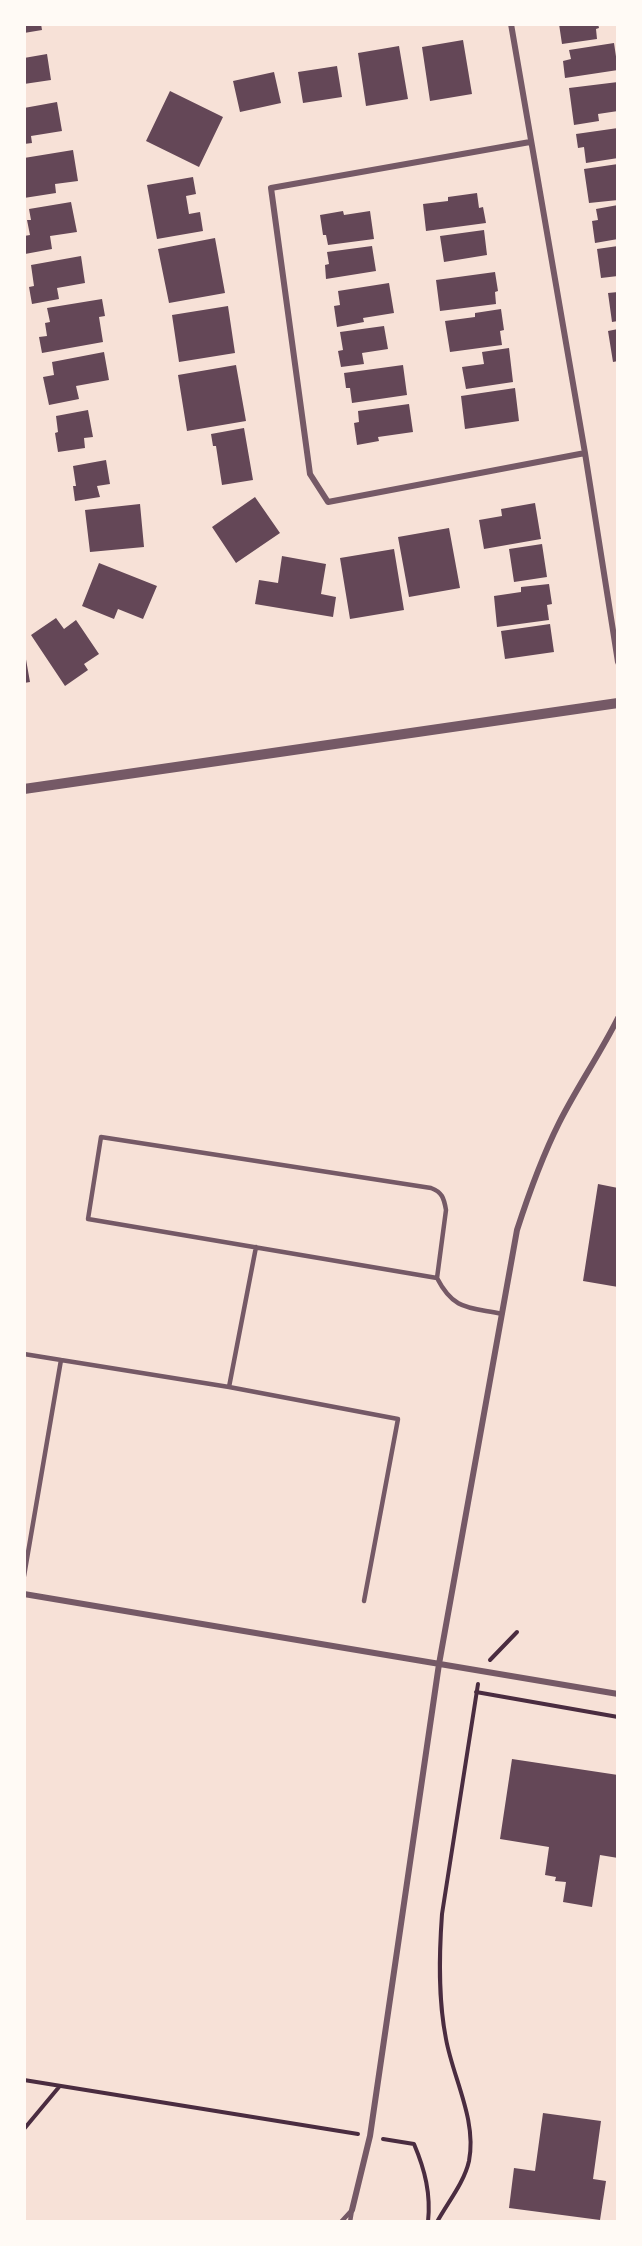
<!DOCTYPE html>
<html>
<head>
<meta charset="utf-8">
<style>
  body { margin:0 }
  #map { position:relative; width:642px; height:2246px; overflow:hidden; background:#f7e1d7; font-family:Manrope,sans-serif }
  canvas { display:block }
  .frame { position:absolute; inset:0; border:26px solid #fffaf5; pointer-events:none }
</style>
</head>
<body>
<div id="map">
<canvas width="642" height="2246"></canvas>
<div class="frame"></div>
</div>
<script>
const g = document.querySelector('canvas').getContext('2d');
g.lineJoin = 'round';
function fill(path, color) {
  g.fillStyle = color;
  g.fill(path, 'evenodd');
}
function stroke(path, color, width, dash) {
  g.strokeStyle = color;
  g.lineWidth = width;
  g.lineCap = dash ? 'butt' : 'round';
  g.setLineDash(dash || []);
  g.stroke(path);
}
const building = new Path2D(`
  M24 24H41L42 30 24 33Z
  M559 24H598L599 28 596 29 597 39 562 44Z
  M463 40 472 94 430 101 422 47Z
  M614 43 618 70 565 78 563 61 571 59 569 50Z
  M399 46 408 99 366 106 358 53Z
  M47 54 51 80 24 84V58Z
  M337 66 342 97 303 103 298 72Z
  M274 72 281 103 240 112 233 81Z
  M618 82V111L598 114 599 121 574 125 569 88Z
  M170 91 223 117 199 167 146 141Z
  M57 102 62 131 31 136 32 143 24 144V108Z
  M618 128V158L586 163 584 147 578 148 576 134Z
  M73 150 78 181 55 184 56 193 24 198V158Z
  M618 164V200L589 203 584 169Z
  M193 177 196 194 186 196 189 214 200 212 203 231 157 239 147 185Z
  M477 193 479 208 483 207 486 223 426 231 423 204 448 201V197Z
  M71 202 77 232 50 236 52 249 25 254 24 236 30 235 27 220H31L29 209Z
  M618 205V239L595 243 592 221 598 220 596 209Z
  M343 211 344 215 370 211 374 239 328 245 326 235H323L320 215Z
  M484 230 487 255 444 262 440 236Z
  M215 238 225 293 169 303 158 249Z
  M372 246 376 271 326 279 325 265 329 264 327 252Z
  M618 246V276L601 278 597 249Z
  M81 256 85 283 57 288 59 299 32 304 29 287 34 286 31 265Z
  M495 272 498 291 495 292 496 304 440 311 436 280Z
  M389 283 394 313 363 318 364 322 337 327 334 306 340 305 338 291Z
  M618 292V321L612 322 608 293Z
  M102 299 105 316 99 317 103 342 42 353 39 337 47 336 45 323 50 322 47 308Z
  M228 306 235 353 179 362 172 315Z
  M501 309 504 330 500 331 502 345 450 352 445 321 475 317V313Z
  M384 326 388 349 362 353 364 364 341 367 338 351 343 350 340 332Z
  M618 329V361L613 362 608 331Z
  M509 348 513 382 466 389 462 367 484 364 482 352Z
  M104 352 109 380 76 386 79 399 49 405 43 377 54 375 52 362Z
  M236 365 246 421 187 431 178 375Z
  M403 365 407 395 352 403 350 388H346L344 373Z
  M515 388 519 421 465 429 461 396Z
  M409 404 413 432 378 437 379 441 357 445 354 423 359 422 358 411Z
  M88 410 93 437 84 438 85 448 58 452 55 433 58 432 56 416Z
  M244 428 253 480 222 485 216 446H213L211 434Z
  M106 460 110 484 97 486 100 497 75 501 73 486H76L73 466Z
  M255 497 280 533 236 563 212 527Z
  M535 503 541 539 484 549 479 520 502 516 501 509Z
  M140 504 144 547 90 552 85 510Z
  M449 528 460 588 409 597 398 537Z
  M542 544 547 577 514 582 509 549Z
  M394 549 404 610 350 619 340 558Z
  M282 556 326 564 321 594 336 597 333 617 255 604 259 580 278 583Z
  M99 563 157 586 143 619 118 609 114 619 82 606Z
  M549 584 552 604 547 605 549 620 497 627 494 596 521 592V587Z
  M56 618 64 629 76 620 99 654 84 664 88 670 65 686 31 635Z
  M550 624 554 652 505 659 501 631Z
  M24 648 30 682 24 683Z
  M598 1184 618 1188V1287L583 1281Z
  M512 1759 618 1775V1858L600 1855 592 1907 563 1902 566 1882 555 1881 556 1877 545 1875 549 1847 500 1839Z
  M543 2113 601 2121 593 2179 606 2181 600 2220 509 2208 514 2168 535 2171Z`);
const path = new Path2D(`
  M490 1660 517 1632
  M476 1692 618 1717
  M24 2080 358 2134
  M24 2129 59 2087
  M383 2139 414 2144C425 2170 431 2194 428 2222
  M437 2222C448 2202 464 2183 469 2161 477 2120 453 2078 446 2039 438 1998 439 1956 442 1914L478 1684`);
const service = new Path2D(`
  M256 1247 229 1387 398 1419 364 1601
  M437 1278 446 1210C444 1198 442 1192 431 1188L101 1137 88 1219 437 1278C454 1311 469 1307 502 1314
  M24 1354 61 1360
  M24 1576 61 1360 229 1387
  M341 2222 352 2210
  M350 2222 352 2210`);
const minor = new Path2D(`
  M511 24 585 453 618 662
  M530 142 271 188 310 474 328 502 585 453
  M24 1594 618 1694
  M352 2210 370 2136 439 1664 517 1230C529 1193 542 1157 559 1123 577 1087 600 1054 618 1018`);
const tertiary = new Path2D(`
  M24 789 618 703`);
fill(building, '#644757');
stroke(path, '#4a2c40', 4);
stroke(service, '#755966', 4.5);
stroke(minor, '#755966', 6);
stroke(tertiary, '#755966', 10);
</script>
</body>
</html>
